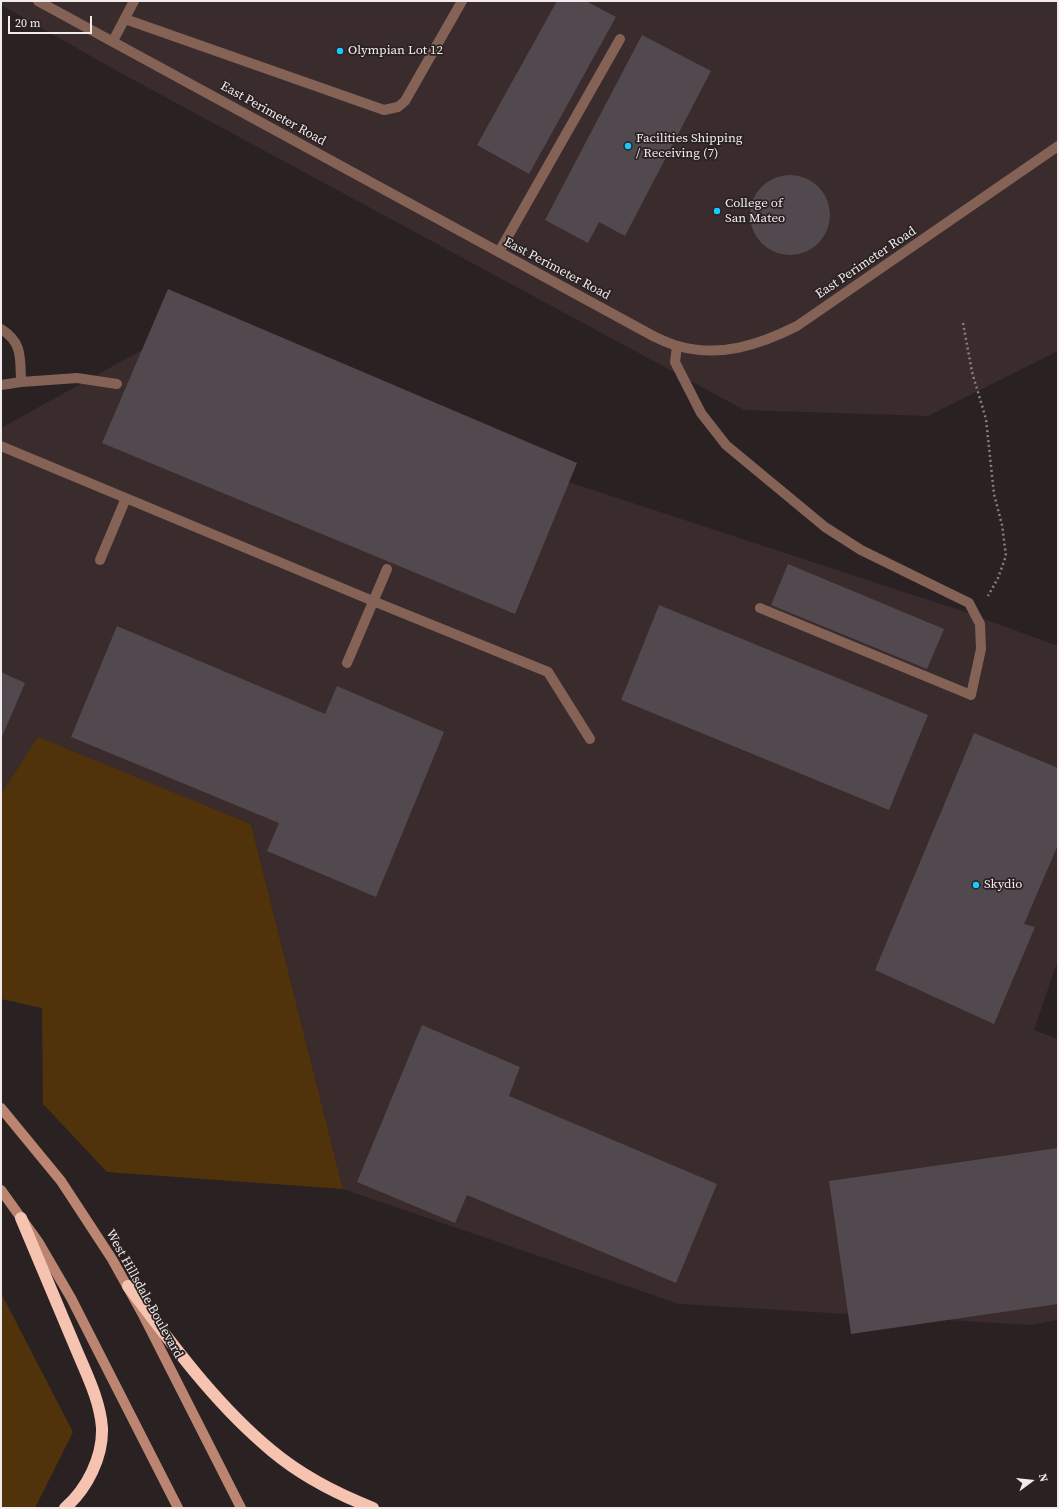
<!DOCTYPE html>
<html>
<head>
<meta charset="utf-8">
<style>
  body { margin:0 }
  #map { position:relative; width:1059px; height:1509px; overflow:hidden; background:#2a2122; font-family:"Source Serif 4",serif }
  canvas { display:block }
  .frame { position:absolute; inset:0; border:2px solid #f1ebec; pointer-events:none }
  .north { position:absolute; left:1011px; top:1461px; width:40px; height:40px; -webkit-text-stroke:3px #2a2122; paint-order:stroke; rotate:75deg; font-size:11px; font-weight:700; line-height:16px; text-align:center; color:#f1ebec }
  .north::after { content:''; display:block; margin:auto; width:14px; height:18px; background:#f1ebec; clip-path:polygon(50% 0,100% 100%,50% 72%,0 100%) }
  .scale { position:absolute; left:8px; top:16px; width:84px; height:18px; box-sizing:border-box; border:2px solid #f1ebec; border-top:0; padding-left:5px; font-size:12px; line-height:14px; white-space:nowrap; color:#f1ebec; -webkit-text-stroke:3px #2a2122; paint-order:stroke }
</style>
</head>
<body>
<div id="map">
<canvas width="1059" height="1509"></canvas>
<div class="frame"></div>
<div class="north">N</div>
<div class="scale">20 m</div>
</div>
<script>
const g = document.querySelector('canvas').getContext('2d');
g.lineJoin = 'round';
function fill(path, color) {
  g.fillStyle = color;
  g.fill(path, 'evenodd');
}
function stroke(path, color, width, dash) {
  g.strokeStyle = color;
  g.lineWidth = width;
  g.lineCap = dash ? 'butt' : 'round';
  g.setLineDash(dash || []);
  g.stroke(path);
}
function label(font, color, halo, rows, align = 'center') {
  g.font = font + ' "Source Serif 4",serif';
  g.lineWidth = 3.5;
  g.setLineDash([]);
  g.textBaseline = 'middle';
  g.strokeStyle = halo;
  g.fillStyle = color;
  for (const [text, x, y, turn = 0] of rows) {
    g.save();
    g.translate(x, y);
    g.rotate((+turn || 0) * Math.PI / 180);
    g.textAlign = isNaN(turn) ? turn : align;
    if (halo) g.strokeText(text, 0, 0);
    g.fillText(text, 0, 0);
    g.restore();
  }
}
const built = new Path2D(`
  M1 1H1058V351L928 416 744 410 117 71 1 5Z
  M151 345 968 613 1058 646V960L1034 1030 1058 1039V1320L1031 1325 679 1304 343 1189 251 824 38 738 1 794V428Z`);
const green = new Path2D(`
  M38 737 251 824 343 1189 107 1172 43 1104 42 1008 1 999V794Z
  M1 1293 73 1432 35 1508H1Z`);
const building = new Path2D(`
  M557 1H586L616 17 529 174 477 145Z
  M642 35 711 71 625 236 599 222 588 243 545 220Z
  M750 215a40 40 0 1 1 80 0a40 40 0 1 1-80 0Z
  M168 289 577 463 515 614 102 443Z
  M788 564 944 629 927 669 771 605Z
  M659 605 928 715 889 810 621 700Z
  M117 626 325 714 337 686 444 732 376 897 267 851 279 823 71 737Z
  M1 672 25 683 1 739Z
  M974 733 1058 768V845L1024 924 1035 927 994 1024 875 970Z
  M422 1025 520 1067 509 1096 717 1184 676 1283 467 1195 455 1223 357 1182Z
  M1058 1148V1304L851 1334 829 1181Z`);
const path = new Path2D(`
  M963 323 972 372 986 419 994 494 1002 525 1006 556 998 578 988 596`);
const lane = new Path2D(`
  M125 19 384 110 398 107 405 101 462 1
  M113 41 134 1
  M499 252 620 39
  M1 329C23 343 20 358 21 382
  M677 346 675 362 701 413 726 445 825 527 861 550 969 603 980 624 981 649 971 695 760 608
  M1 385 21 382 77 378 117 384
  M1 446 373 601 548 672 590 739
  M100 560 126 498
  M347 663 387 569`);
const street = new Path2D(`
  M38 1 655 337C662 340 670 344 678 346 720 358 759 345 797 326L1058 146`);
const secondary = new Path2D(`
  M1 1108 61 1181 112 1259 142 1313 241 1508
  M1 1190 39 1243 71 1298 178 1508`);
const highway = new Path2D(`
  M21 1218C39 1260 56 1302 74 1344 85 1371 100 1399 102 1428 103 1457 87 1489 65 1508
  M128 1286C172 1344 216 1405 272 1451 302 1476 337 1494 373 1508`);
const markers = [
  [340,51,4,"#1bc9fc"],
  [628,146,4,"#1bc9fc"],
  [717,211,4,"#1bc9fc"],
  [976,885,4,"#1bc9fc"]
];
const poiNames = [
  ["Olympian Lot 12",348,51],
  ["Facilities Shipping",636,139],
  ["/ Receiving (7)",636,154],
  ["College of",725,204],
  ["San Mateo",725,219],
  ["Skydio",984,885]
];
const streetNames = [
  ["East Perimeter Road",273,114,29],
  ["East Perimeter Road",866,263,-34],
  ["East Perimeter Road",557,269,28],
  ["West Hillsdale Boulevard",144,1294,61]
];
fill(built, '#3a2b2d');
fill(green, '#50330b');
fill(building, '#51494e');
stroke(path, '#878081', 2.5, [2, 3]);
stroke(lane, '#846256', 10);
stroke(street, '#846256', 10);
stroke(secondary, '#bb8572', 10);
stroke(highway, '#f6c3b1', 12);
for (const [x, y, r, color] of markers) {
  const dot = new Path2D();
  dot.arc(x, y, r, 0, 2 * Math.PI);
  g.fillStyle = color;
  g.fill(dot);
  stroke(dot, '#2a2122', 1.5);
}
label('13px', '#f1ebec', '#2a2122', poiNames, 'left');
label('13px', '#f1ebec', '#2a2122', streetNames);
</script>
</body>
</html>
